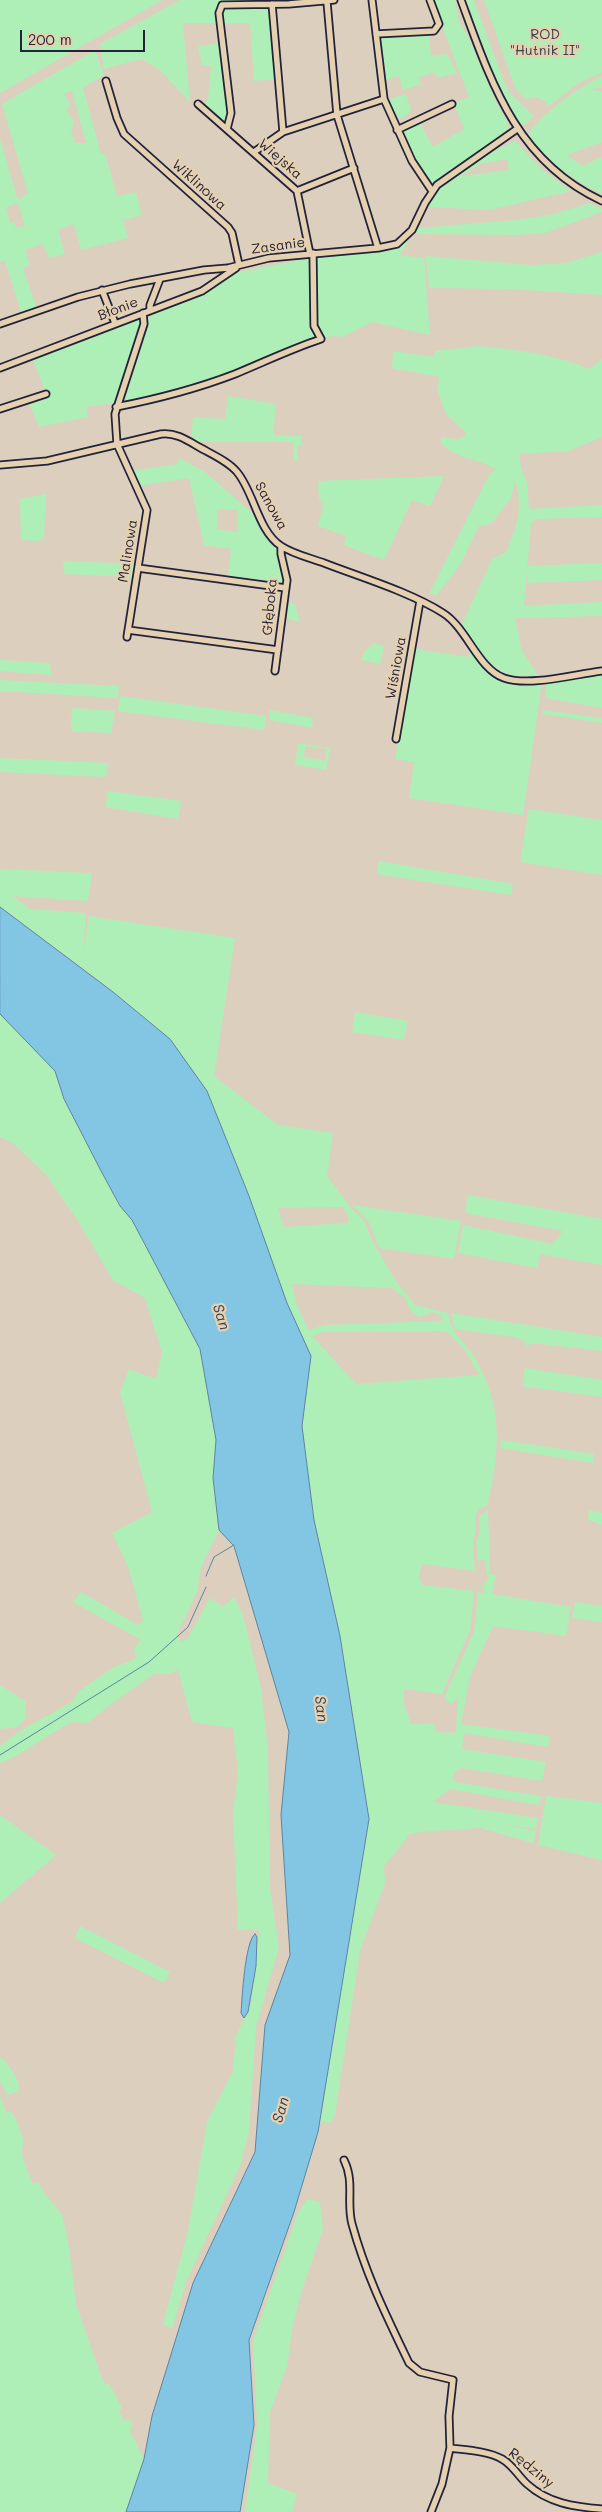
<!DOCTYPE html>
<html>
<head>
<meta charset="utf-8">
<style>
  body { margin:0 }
  #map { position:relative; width:602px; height:2512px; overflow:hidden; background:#ddcfbe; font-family:Mali,sans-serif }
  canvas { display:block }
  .scale { position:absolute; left:20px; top:30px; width:125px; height:22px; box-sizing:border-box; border:2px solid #22223b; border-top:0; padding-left:6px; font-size:15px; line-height:18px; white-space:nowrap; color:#22223b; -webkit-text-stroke:4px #e5d0af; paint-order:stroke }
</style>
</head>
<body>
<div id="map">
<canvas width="602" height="2512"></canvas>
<div class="scale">200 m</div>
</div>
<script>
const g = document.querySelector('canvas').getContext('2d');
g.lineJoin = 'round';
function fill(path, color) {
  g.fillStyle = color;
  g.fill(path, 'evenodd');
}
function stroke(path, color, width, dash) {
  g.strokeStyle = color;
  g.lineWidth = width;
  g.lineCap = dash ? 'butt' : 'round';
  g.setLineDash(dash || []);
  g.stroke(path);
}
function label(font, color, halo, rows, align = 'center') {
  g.font = font + ' Mali,sans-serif';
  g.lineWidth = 4.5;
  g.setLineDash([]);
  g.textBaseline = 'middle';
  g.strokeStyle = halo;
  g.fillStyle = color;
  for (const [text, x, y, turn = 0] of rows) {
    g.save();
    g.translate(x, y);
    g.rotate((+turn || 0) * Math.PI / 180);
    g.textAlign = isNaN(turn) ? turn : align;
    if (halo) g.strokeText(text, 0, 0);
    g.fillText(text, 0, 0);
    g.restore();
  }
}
const green = new Path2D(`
  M0 0H162L0 93Z
  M180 0H319L320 1 225 2 218 23H183L190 102 159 69 141 59 104 69 100 44Z
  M432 0H455L459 22 467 34 496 102 508 123V128L501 137 446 174 431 187 411 155 400 131 419 121 433 147 464 129 454 103 469 97Z
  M466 0H474L503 79 509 92 533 115C531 121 527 123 522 125L517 122 499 89Z
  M484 0H602V72L577 84 552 104 549 105 538 97 526 99 516 90Z
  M225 6H271L277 79 254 81 250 23H221L222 8Z
  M429 35 431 56 447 54 457 73 437 78 435 72 419 77 421 84 403 90 399 76 386 80 380 37Z
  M221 43 229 106 228 121 224 123 205 104 208 99 211 66 202 65 198 46Z
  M95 50 104 75 83 88 101 154 105 153 117 196 136 192 142 215 123 220 128 238 81 250 74 224 58 230 65 254 49 258 43 244 25 250 30 265 23 268 37 309 22 315 5 261 0 262V139L18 200 28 193 2 104ZM72 91 86 143H75L71 131 74 121 67 111 70 104 64 94ZM18 203 25 226 16 228 14 222 10 223 6 207Z
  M602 76V88L590 89 602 92V142L567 155 582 166 602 157V194C575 181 544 161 528 135 538 116 582 85 602 76Z
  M406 94 411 111 402 119 395 116 388 99Z
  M515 141 545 172 571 191 489 210 426 207C430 201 433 193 438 187 454 168 493 152 515 141ZM507 159 509 170 461 176 481 164Z
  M590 203 602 209V212L545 233 517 235 413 234 417 228 516 220 550 215Z
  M411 237 400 255 424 258 430 335 372 322 340 338 339 335C301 341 270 359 234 373 197 388 159 397 119 405L149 318 154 311 205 291 233 273 310 258 311 311 314 259 317 256C347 250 385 257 411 237Z
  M602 252V295L510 289 429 288 426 256 533 265 566 263Z
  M136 318 140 320 141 326 115 403 86 407 88 417 39 427 27 398 45 391 32 357Z
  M477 346C514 349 554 354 589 369L602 359V437L568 451 519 454 521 468 527 482 529 509 602 505V517L537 519 531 523 524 606 602 602V616L515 618 522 651 538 675C490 682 482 654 456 620L462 624 492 559 506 552C517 526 524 509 515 481L511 498 491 524 479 526 460 565 437 595 429 594 490 473 496 469C478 459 454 458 441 443V437L456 439 463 437 466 433 446 414 437 389 439 377 392 368 393 351 434 357 435 351Z
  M228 396 276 404 273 435 301 436V445H297L298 460 294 461 293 442H191L193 417 225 419Z
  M179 458 205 472 260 520 280 549 285 585 228 577 231 549 204 545 189 478 138 486 132 471 177 464ZM237 509V532L217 529V510Z
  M444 476 430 506 412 500 384 560 344 545 346 536 318 526 324 502 319 500 318 481Z
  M46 494 44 539 37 541 21 540 20 499Z
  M63 561 136 564 135 577 64 574Z
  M602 563V580L527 583V566Z
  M286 601 295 604 300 622 283 617Z
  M374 643 384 646 380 664 361 660 365 651Z
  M470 648C494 679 502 686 542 682L523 815 409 798 414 762 395 759 413 649 469 657Z
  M0 660 50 663 51 675 0 671Z
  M602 673V708L546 698V681Z
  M0 680 119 686 117 698 0 691Z
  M120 696 266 716 264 730 118 711Z
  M72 708 115 711 111 733 71 731Z
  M270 710 313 718 312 728 269 720Z
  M543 710 602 718V723L542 714Z
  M298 743 330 748 326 770 295 765ZM305 746 327 749 325 761 304 757Z
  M0 758 108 763 106 777 0 772Z
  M107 791 182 801 178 819 106 807Z
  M529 809 602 820V875L520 862Z
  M379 861 513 884 511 895 377 874Z
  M0 869 92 873 88 901 13 896 30 909 86 913 83 953 89 916 235 938 214 1076 278 1125 333 1133 327 1176 351 1208 363 1219 374 1244 397 1283 415 1305 448 1313C450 1332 465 1342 475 1358 504 1407 500 1452 487 1506L480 1508C472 1518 478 1523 475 1534 472 1547 474 1558 475 1571L422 1564 419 1576 422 1585 474 1591 470 1630 442 1694 404 1689V1704L411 1724 434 1723 436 1732 456 1733 458 1697 452 1704 445 1700V1695L474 1632 478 1592 485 1594 482 1586 488 1579 489 1575H487L484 1559 478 1561 476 1542 480 1532 479 1516 488 1510 490 1574 496 1575 492 1594 571 1607 566 1636 493 1626 470 1677 461 1724 550 1736 548 1747 464 1733 462 1749 546 1762 542 1781 463 1768 457 1770 453 1776 454 1782 541 1796 539 1805 450 1789 433 1802 538 1818 536 1829 503 1824 536 1831 533 1843 480 1828 420 1832 410 1834 384 1866 385 1883 360 1951 335 2115 330 2123 320 2122 369 1819 340 1636 314 1520 302 1426 310 1356 170 1039 97 979 0 907ZM337 1207H344L349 1219 347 1223 284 1227 278 1208ZM292 1284 392 1288 405 1298 410 1310 419 1317 433 1312 441 1315 443 1321 325 1325 308 1330 296 1302ZM446 1331 465 1350 479 1375 356 1384 312 1336 323 1332Z
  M355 1012 408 1021 404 1040 352 1032Z
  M0 1014 55 1071 64 1100 100 1169 120 1206 132 1220 200 1349 216 1440 213 1478 219 1530 201 1567 197 1592 177 1634 181 1642 188 1638 210 1598 223 1607 234 1597 243 1615 261 1688 268 1749 270 1889 279 1947 256 2027 249 2132 240 2166 186 2282 172 2329 163 2324 188 2231 207 2122 233 2071 236 2036 251 2004 259 1930H238L233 1813 238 1772 233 1728 192 1722 178 1670 168 1674H154L107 1707 88 1723 74 1722 67 1724 16 1756 0 1763V1746L18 1732 72 1702 78 1692 114 1667 136 1659 134 1648 141 1640 73 1602 81 1592 138 1625 143 1621 128 1566 112 1533 152 1512 120 1392 129 1369 156 1379 162 1353 145 1298 113 1280 78 1221 47 1176 13 1143 0 1137Z
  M468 1195 602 1219V1265L540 1254 537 1268 458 1253 463 1225 553 1244 563 1231 465 1213Z
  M352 1205 461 1221 454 1259 379 1248 369 1222Z
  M451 1313 602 1337V1351L533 1343 527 1346 523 1340 515 1337 455 1329Z
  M525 1368 602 1380V1397L522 1386Z
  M501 1440 594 1454 593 1463 500 1448Z
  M589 1510 602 1513V1525L588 1520Z
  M575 1602 602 1606V1622L572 1618Z
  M0 1685 26 1702 25 1719 18 1727 0 1729Z
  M546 1796 602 1803V1860L538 1845Z
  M0 1815 56 1855 0 1903Z
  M80 1926 170 1972 164 1983 75 1938Z
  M0 2057C9 2065 20 2078 19 2091L7 2095 0 2081Z
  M0 2096 6 2112H11L16 2119 23 2139 22 2155 32 2183 38 2182 43 2191 62 2215 68 2240 76 2304 101 2376 106 2386 108 2383 110 2385 122 2408 119 2411 124 2421 128 2419 132 2421V2428L130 2431 144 2459 126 2512H0Z
  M307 2199 320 2202 323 2229 302 2290 292 2329 287 2367 270 2412 268 2483 297 2494 292 2512H245L257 2425 253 2341 298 2213Z`);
const water = new Path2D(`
  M0 907 113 992 170 1039 207 1091 249 1196 287 1303 311 1356 302 1426 314 1520 340 1636 369 1819 318 2132 294 2212 249 2340 254 2425 240 2512H126L144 2459 152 2416 193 2283 255 2152 265 2025 290 1955 281 1815 289 1732 234 1546 219 1530 213 1478 216 1440 200 1349 132 1220 120 1206 100 1169 64 1099 55 1071 0 1014Z
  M255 1934 257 1937 256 1966 248 2012 244 2018 241 2013C242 1999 245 1940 255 1934Z`);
const stream = new Path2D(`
  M206 1576 214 1557 234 1545
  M0 1755 149 1662 188 1627 206 1587`);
const minor = new Path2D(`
  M372 0 384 99 412 161 432 191
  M461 0C491 82 516 161 602 201
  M327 2 337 115 378 248
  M272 4 283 132
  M376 34 434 31 439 24 430 0
  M106 81 117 118 124 134 228 227 232 233 239 265
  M198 104 297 191 310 254
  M227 129 231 113 219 13 222 5 289 4 334 0
  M397 130 452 104
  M254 152 283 132 384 99
  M297 191 354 168
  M102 290 115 323
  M150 310V305L160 279
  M0 324 78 297 130 284 204 270 228 268 269 258 378 248 397 244 412 230 425 203 437 185 517 129
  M0 368 202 291 236 268
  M116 407C157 399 196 389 235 374 264 362 291 349 321 339L314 326 313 253
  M0 409 46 394
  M0 465 47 461 161 434C175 432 187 440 199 447 211 454 228 461 237 472 254 492 258 531 281 546 293 554 310 558 324 563 360 577 410 592 443 613 467 628 478 669 504 678 530 687 575 674 602 671
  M138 568 286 588
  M128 630 278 650
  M127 637 147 510 117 444 115 414 144 324 143 313
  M275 671 287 580 281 554V546
  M396 739 420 601
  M344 2160C355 2182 346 2202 352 2224 366 2275 386 2315 409 2363L420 2372 453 2380 449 2416 450 2448 442 2484 431 2512
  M450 2448C466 2450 488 2451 502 2459 513 2465 518 2476 527 2484 548 2503 574 2507 602 2509`);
const parkNames = [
  ["ROD",545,35],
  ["\"Hutnik II\"",545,51]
];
const streetNames = [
  ["Wiejska",280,159,41],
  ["Wiklinowa",199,185,42],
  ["Zasanie",278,246,-8],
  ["Błonie",118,309,-21],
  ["Sanowa",271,506,61],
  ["Malinowa",128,551,-81],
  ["Głęboka",270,607,-85],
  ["Wiśniowa",396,668,-80],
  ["Rędziny",531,2468,39]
];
const waterNames = [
  ["San",221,1317,72],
  ["San",321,1709,83],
  ["San",281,2110,-74]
];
fill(green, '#aeefb7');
fill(water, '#83c6e4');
stroke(water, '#5c84a0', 1);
stroke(stream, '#5c84a0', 1);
stroke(minor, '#22223b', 9);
stroke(minor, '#e5d0af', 5.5);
label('14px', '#37414e', '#e5d0af', parkNames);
label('14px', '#22223b', '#e5d0af', streetNames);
label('italic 15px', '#35435d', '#e5d0af', waterNames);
</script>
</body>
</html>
